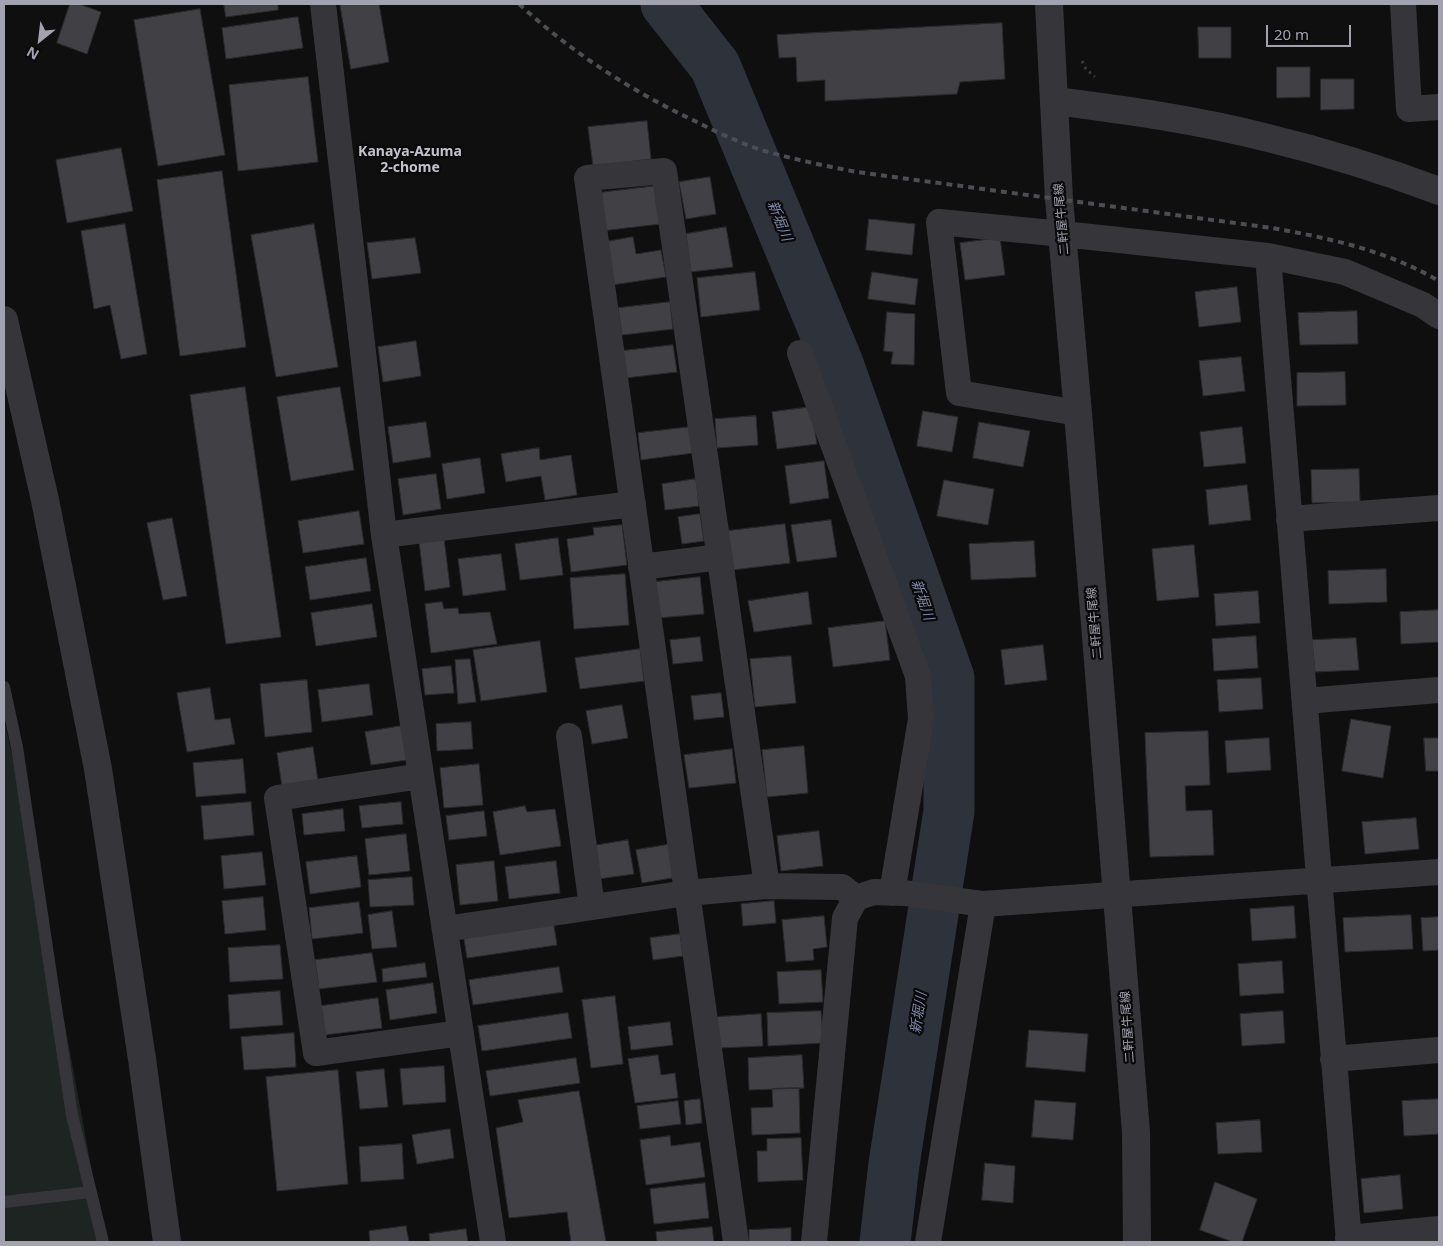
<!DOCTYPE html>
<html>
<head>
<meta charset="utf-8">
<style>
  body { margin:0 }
  #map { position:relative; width:1443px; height:1246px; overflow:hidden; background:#0f0f10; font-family:"Noto Sans",sans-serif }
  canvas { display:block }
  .frame { position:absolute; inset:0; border:5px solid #a2a3af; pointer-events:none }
  .north { position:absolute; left:15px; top:15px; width:50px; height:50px; -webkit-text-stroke:4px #0a0a0b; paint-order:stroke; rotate:209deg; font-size:14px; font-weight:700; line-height:20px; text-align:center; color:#a2a3af }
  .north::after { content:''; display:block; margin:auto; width:18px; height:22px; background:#a2a3af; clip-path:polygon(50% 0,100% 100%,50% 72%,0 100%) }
  .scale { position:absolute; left:1266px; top:25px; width:85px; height:22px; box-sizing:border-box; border:2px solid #a2a3af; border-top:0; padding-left:6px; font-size:15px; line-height:18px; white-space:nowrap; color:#a2a3af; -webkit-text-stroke:4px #0a0a0b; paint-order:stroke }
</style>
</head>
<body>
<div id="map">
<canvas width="1443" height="1246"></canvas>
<div class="frame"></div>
<div class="north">N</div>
<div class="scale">20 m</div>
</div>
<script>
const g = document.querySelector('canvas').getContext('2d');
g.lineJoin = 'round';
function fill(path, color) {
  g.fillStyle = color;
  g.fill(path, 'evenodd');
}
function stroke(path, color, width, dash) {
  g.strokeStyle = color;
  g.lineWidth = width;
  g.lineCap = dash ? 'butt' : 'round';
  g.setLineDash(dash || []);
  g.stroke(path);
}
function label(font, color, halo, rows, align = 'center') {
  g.font = font + ' "Noto Sans","Noto Sans JP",sans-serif';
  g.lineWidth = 4.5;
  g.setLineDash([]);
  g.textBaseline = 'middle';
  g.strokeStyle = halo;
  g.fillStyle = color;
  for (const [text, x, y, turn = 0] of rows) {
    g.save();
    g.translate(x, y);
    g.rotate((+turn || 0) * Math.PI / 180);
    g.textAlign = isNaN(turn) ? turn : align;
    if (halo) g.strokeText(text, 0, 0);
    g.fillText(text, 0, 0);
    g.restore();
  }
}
const green = new Path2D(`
  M4 719 30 835 105 1242H4Z`);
const river = new Path2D(`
  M666 4 715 66 838 364 949 678V811L894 1164 885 1242`);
const building = new Path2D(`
  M70 4H79L101 12 87 54 57 43Z
  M224 4H278V10L226 17Z
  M340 4H379L389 62 351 69Z
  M200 9 225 155 158 166 134 20Z
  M298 17 303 48 226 59 222 28Z
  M1002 23 1005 79 960 82 957 94 825 101V80L797 82 796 57 779 58 777 35Z
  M1198 27H1231V58H1199Z
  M1277 67H1310V97L1277 98Z
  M308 77 318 162 238 171 229 85Z
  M1321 79H1354V109L1321 110Z
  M647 121 651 159 593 166 588 127Z
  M121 148 133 211 67 223 56 160Z
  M222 171 246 347 180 356 157 180Z
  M710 177 716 214 686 219 679 182Z
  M655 186 660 224 601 231 597 193Z
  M869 219 915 224 912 255 866 250Z
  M125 224 147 354 121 359 110 305 94 309 81 231Z
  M314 224 338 367 276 377 251 235Z
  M726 227 733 267 691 272 686 234Z
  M633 237 636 254 661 250 666 277 612 285 605 242Z
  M415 238 421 273 372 279 367 243Z
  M1000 238 1005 275 965 280 960 243Z
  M755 272 760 310 701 317 697 278Z
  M872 272 918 279 915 305 868 299Z
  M1237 287 1241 322 1199 327 1195 292Z
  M670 302 673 329 622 335 618 308Z
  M1357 311 1358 344 1300 345 1298 313Z
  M887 312 915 314 914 365 891 364 893 352 884 351Z
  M416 341 421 376 383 382 378 347Z
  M673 345 677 372 625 378 622 351Z
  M1241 357 1245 391 1203 396 1199 361Z
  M1345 372 1346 405 1297 406V373Z
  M245 387 281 637 226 644 190 395Z
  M340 387 354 470 291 481 277 397Z
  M811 407 817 444 777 449 772 412Z
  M923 411 958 417 952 452 917 446Z
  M756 416 758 445 717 448 715 419Z
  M426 422 431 457 393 463 388 427Z
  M979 422 1030 431 1023 467 973 458Z
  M690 427 693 453 641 460 638 433Z
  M1242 427 1246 463 1204 467 1200 432Z
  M539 448 540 460 571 455 577 495 545 500 541 476 506 482 501 454Z
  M480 458 485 493 447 499 442 464Z
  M824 461 829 498 790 504 785 466Z
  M1359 469 1360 502 1312 503 1311 470Z
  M436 474 441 509 403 515 398 479Z
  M696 479 699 506 665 510 662 484Z
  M944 480 994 489 988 525 937 516Z
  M1247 485 1251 520 1209 525 1206 490Z
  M359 511 364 544 303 553 298 521Z
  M700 514 704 541 682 544 678 517Z
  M172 518 187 596 163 600 147 523Z
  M831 520 837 557 797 562 791 525Z
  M785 524 790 563 732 570 727 531Z
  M622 525 627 565 571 572 567 539 594 535 593 528Z
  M444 538 450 587 425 591 419 541Z
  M558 538 563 575 520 580 515 544Z
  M1034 541 1036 577 971 580 969 544Z
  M1194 545 1199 597 1157 601 1152 549Z
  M501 554 506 590 463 596 458 559Z
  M366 558 371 591 310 600 305 567Z
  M1386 569 1387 602 1329 604 1328 571Z
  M625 574 629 625 574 629 570 578Z
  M700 577 704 614 658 618 654 582Z
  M1258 591 1260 623 1216 626 1214 594Z
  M808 592 812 624 754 632 748 601Z
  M442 602 444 609 458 608 459 614 490 612 497 644 431 653 425 604Z
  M372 604 377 637 316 646 311 613Z
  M1439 610V642L1401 644 1400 612Z
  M885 621 890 660 833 667 828 628Z
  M1256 636 1258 668 1214 671 1212 639Z
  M700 637 703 661 673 664 670 640Z
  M1356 638 1359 670 1315 672 1312 640Z
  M540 641 547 692 481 701 473 650Z
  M1043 645 1047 680 1005 685 1001 650Z
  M640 649 644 681 580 689 575 658Z
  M791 656 796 703 755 707 750 659Z
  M470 659 476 702 458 704 455 660Z
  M451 666 454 693 425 695 422 669Z
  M1261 678 1263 709 1219 712 1217 680Z
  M307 680 312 732 265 737 260 684Z
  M369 684 373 715 322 722 318 690Z
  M210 688 215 720 230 718 235 744 187 752 177 693Z
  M721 693 724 717 694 720 691 696Z
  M622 705 628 738 592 744 586 711Z
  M1351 719 1391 726 1383 778 1342 771Z
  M471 722 473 749 437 751 436 724Z
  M401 726 407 760 371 765 365 732Z
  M1208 731 1210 785 1185 786 1186 811 1212 810 1214 855 1150 857 1145 733Z
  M1269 738 1271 770 1227 773 1225 741Z
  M1424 738H1439V771H1426Z
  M804 746 808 793 767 797 762 750Z
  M313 747 318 781 282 787 277 753Z
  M732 749 736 783 689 788 684 755Z
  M243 759 246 793 196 797 193 763Z
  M479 764 483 805 444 808 440 768Z
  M251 802 254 835 204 840 201 806Z
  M401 802 403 824 362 828 359 806Z
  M525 806 527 812 555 809 561 846 500 855 493 812Z
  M343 809 345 831 304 835 302 814Z
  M484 811 487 836 449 840 446 816Z
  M1416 818 1419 849 1365 854 1362 822Z
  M819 831 823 866 781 871 777 836Z
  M406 834 410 871 369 875 365 839Z
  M628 840 634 874 598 879 592 846Z
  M672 844 678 877 642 883 636 850Z
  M262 852 266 885 224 889 221 856Z
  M357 856 361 887 310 894 306 862Z
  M494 861 498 901 460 905 456 865Z
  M556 861 560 893 509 899 505 867Z
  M412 877 414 905 370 907 368 880Z
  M263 897 266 930 225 934 222 901Z
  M774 901 776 923 743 926 741 904Z
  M359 902 363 933 312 939 309 908Z
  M1294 906 1296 938 1252 941 1250 909Z
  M392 911 397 947 372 949 368 915Z
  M1411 915 1413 949 1345 952 1343 918Z
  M824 916 827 947 813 949 814 960 786 962 782 920Z
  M1439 917V950L1423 951 1421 918Z
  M553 920 557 945 467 958 463 933Z
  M680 934 683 956 653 960 650 938Z
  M280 945 283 979 230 982 228 948Z
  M372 953 377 982 319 989 315 960Z
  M1282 961 1284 993 1240 996 1238 964Z
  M425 963 427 977 383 982 382 969Z
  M559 967 563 992 473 1005 469 980Z
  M821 970 823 1002 779 1004 777 972Z
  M433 983 437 1013 390 1020 386 990Z
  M280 991 283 1025 230 1029 228 995Z
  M615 996 623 1064 591 1068 582 1000Z
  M378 998 382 1028 325 1035 321 1006Z
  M821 1011 823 1043 768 1046 767 1013Z
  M1283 1011 1285 1043 1242 1046 1240 1014Z
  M568 1013 572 1038 482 1051 478 1026Z
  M761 1014 763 1046 719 1048 717 1017Z
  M670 1022 673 1045 631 1050 628 1027Z
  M1029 1030 1088 1034 1085 1072 1026 1067Z
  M294 1033 296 1067 244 1070 241 1037Z
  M658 1055 661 1075 675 1073 678 1098 635 1103 628 1059Z
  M802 1055 804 1088 749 1090 748 1058Z
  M576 1058 580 1083 490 1096 486 1071Z
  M444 1066 446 1102 403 1105 400 1069Z
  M384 1069 388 1107 360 1109 356 1072Z
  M338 1070 348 1184 277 1191 266 1077Z
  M799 1088 800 1133 752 1135 751 1108 773 1107 772 1089Z
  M579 1091 606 1242H571L567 1212 509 1218 496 1128 523 1122 518 1100Z
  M700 1099 702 1123 686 1125 684 1101Z
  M1439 1099V1134L1404 1136 1402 1101Z
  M1035 1100 1076 1103 1073 1140 1032 1137Z
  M678 1101 681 1124 640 1129 637 1106Z
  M1260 1120 1262 1152 1218 1154 1216 1123Z
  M450 1129 454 1158 417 1164 412 1135Z
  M670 1136 671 1146 700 1142 705 1177 646 1185 640 1140Z
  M801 1138 803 1180 758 1182 757 1151H767V1139Z
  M402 1144 404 1179 361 1182 359 1147Z
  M985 1163 1015 1166 1013 1203 982 1200Z
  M1400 1175 1403 1209 1364 1213 1361 1179Z
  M1215 1182 1257 1199 1242 1242H1233L1200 1230Z
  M705 1183 709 1218 654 1224 650 1189Z
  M406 1226 409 1242H370L369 1231Z
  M712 1227 714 1242H657L656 1232Z
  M791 1228V1242H749V1230Z
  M466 1229 468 1242H430L429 1234Z`);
const path = new Path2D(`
  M1082 61 1086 69 1095 77`);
const service = new Path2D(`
  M4 687 17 747 72 1115 103 1242
  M4 1202 91 1192`);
const minor = new Path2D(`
  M323 4 384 535 493 1242
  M1403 4 1409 109 1439 107
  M1268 256 1349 1242
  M800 353 918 676 921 719 892 893
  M1078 413 959 393 939 222 1063 234 1268 256 1345 272 1423 305 1439 316
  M1289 519 1439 508
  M384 535 633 504
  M641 567 720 557
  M1305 701 1439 690
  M569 736 592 907
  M421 776 277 798 316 1053 461 1033
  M445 929 687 893 767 886 842 887 856 898
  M1333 1059 1439 1050
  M1348 1238 1439 1229
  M736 1242 587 178 664 171 767 886
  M814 1242 845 918 856 898 874 892 905 893 983 904 1439 872
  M928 1242 983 904`);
const tertiary = new Path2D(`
  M1049 4 1059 199 1078 413 1136 1132 1137 1242
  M1055 101C1126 110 1198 120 1268 138 1326 152 1383 170 1439 191
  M4 320 45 500 98 769 142 1059 167 1242`);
const rail = new Path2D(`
  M519 4C571 52 631 91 695 121 716 132 738 142 761 150 793 159 825 166 857 172L1272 228C1329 238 1388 251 1439 281`);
const streetNames = [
  ["二軒屋牛尾線",1062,219,-95],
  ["二軒屋牛尾線",1095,623,-95],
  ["二軒屋牛尾線",1128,1027,-94]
];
const neighbourhoodNames = [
  ["Kanaya-Azuma",410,152],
  ["2-chome",410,168]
];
const waterNames = [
  ["新堀川",779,221,68],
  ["新堀川",922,600,71],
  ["新堀川",919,1013,-81]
];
fill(green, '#1e2421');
stroke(river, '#2e323b', 51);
fill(building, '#414145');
stroke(building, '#2a292c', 1);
stroke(path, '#39393d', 3, [2.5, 4]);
stroke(service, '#36363a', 12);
stroke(minor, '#36363a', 26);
stroke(tertiary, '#36363a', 28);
stroke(rail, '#4d4e53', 4, [6, 5]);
label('12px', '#a2a3af', '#0a0a0b', streetNames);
label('bold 14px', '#c2c2cc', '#0a0a0b', neighbourhoodNames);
label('italic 14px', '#7d88a7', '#0a0a0b', waterNames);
</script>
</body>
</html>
